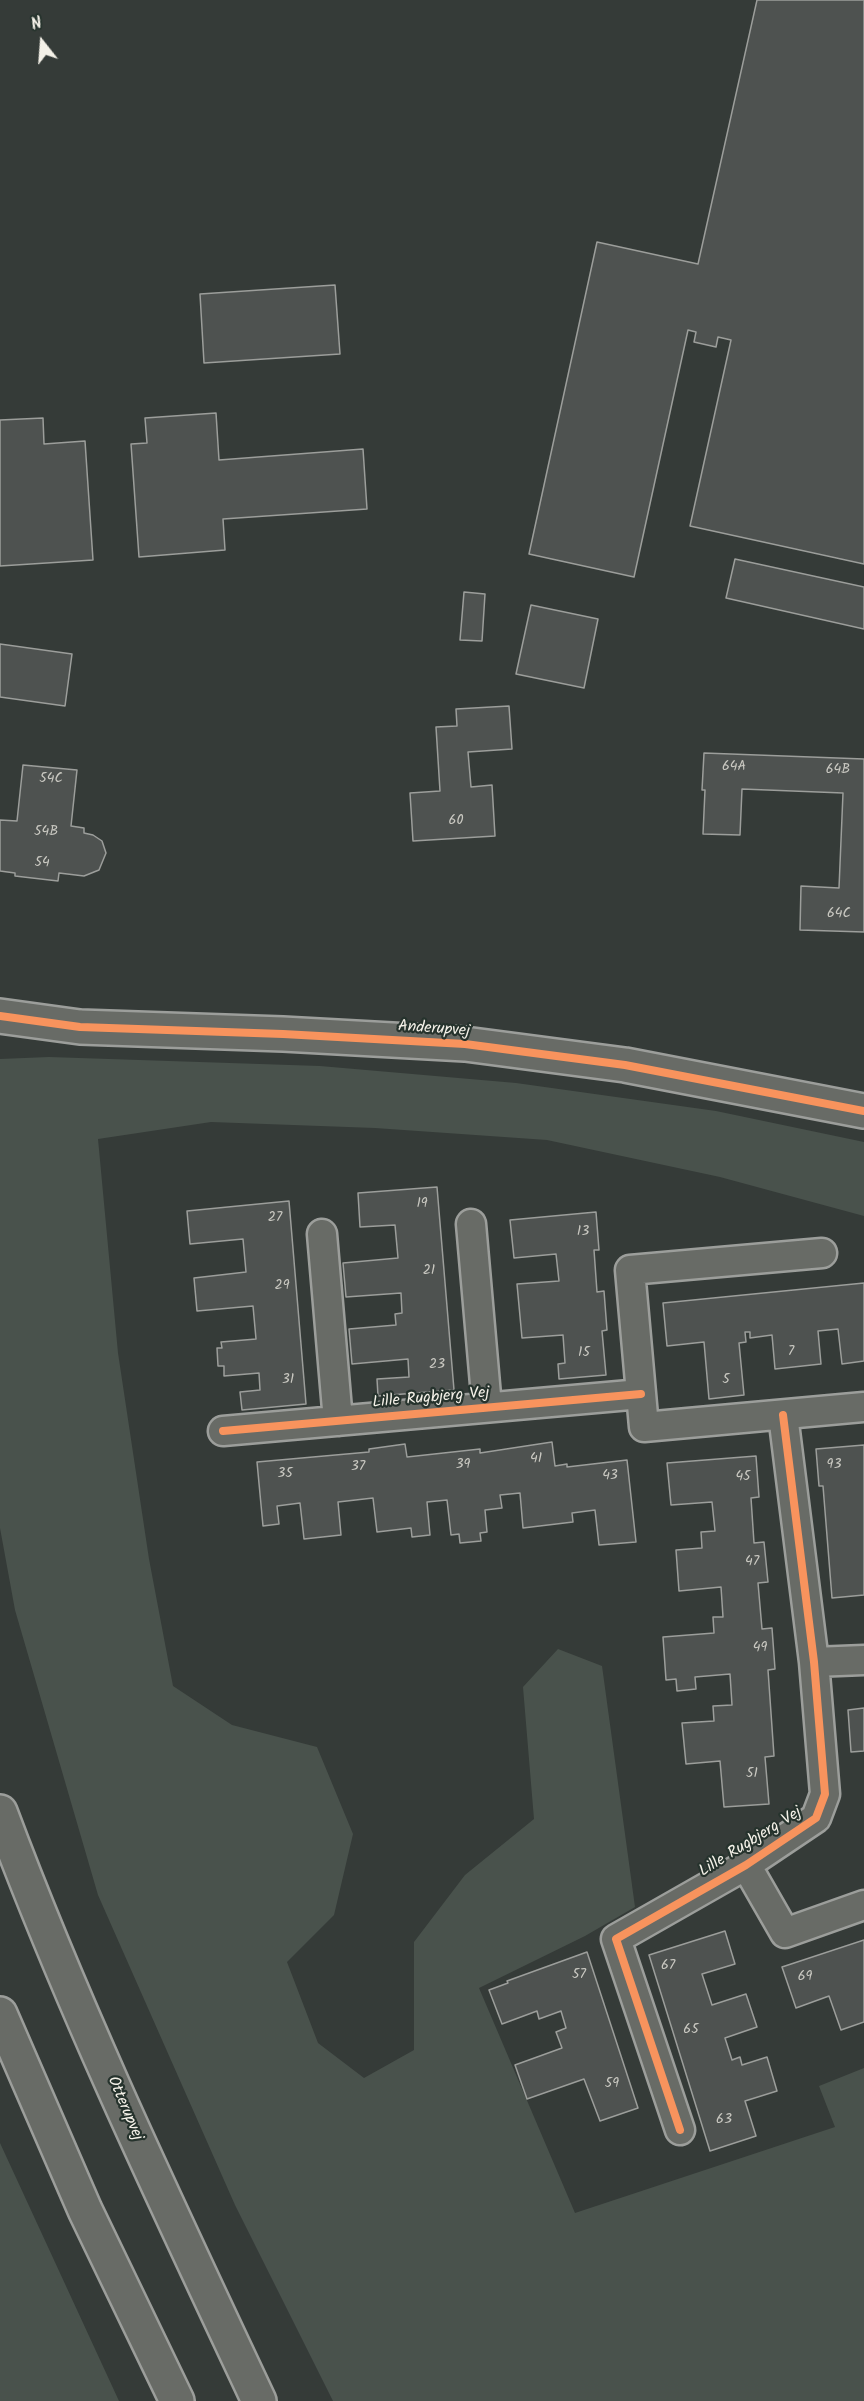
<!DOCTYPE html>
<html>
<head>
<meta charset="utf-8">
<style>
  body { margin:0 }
  #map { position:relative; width:864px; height:2401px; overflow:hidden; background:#353b38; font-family:Kalam,sans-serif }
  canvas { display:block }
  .north { position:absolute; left:12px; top:12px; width:60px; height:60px; -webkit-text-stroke:4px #26332d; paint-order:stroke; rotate:343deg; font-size:16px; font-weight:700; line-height:24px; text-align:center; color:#f4f1e8 }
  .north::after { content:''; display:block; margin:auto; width:21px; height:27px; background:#f4f1e8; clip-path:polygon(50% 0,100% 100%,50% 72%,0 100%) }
</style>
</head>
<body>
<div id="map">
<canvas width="864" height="2401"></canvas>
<div class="north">N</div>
</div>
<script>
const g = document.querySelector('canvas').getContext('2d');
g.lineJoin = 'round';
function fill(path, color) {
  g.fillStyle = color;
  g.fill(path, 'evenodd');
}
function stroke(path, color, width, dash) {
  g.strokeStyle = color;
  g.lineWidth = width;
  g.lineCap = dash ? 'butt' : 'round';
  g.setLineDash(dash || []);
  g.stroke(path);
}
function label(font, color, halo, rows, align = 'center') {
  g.font = font + ' Kalam,sans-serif';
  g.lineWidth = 4.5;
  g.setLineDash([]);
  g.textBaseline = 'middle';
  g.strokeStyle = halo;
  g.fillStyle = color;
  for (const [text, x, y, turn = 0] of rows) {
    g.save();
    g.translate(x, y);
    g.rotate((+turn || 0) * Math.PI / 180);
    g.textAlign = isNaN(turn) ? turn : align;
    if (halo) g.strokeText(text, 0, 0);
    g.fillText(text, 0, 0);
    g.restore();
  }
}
const green = new Path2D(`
  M49 1057 320 1066 516 1083 716 1111 864 1142V1216L720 1177 547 1140 375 1128 211 1122 98 1139 118 1353 149 1559 173 1686 232 1725 317 1747 353 1834 334 1915 287 1962 318 2043 364 2078 414 2050V1942L465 1875 534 1819 523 1687 558 1649 602 1666 635 1907 585 1936 479 1988 575 2213 835 2127 819 2086 864 2068V2401H333L235 2205 98 1895 15 1610 0 1528V1059Z
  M0 2143 119 2401H0Z`);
const building = new Path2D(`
  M757 0H864V564L690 526 731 340 718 337 716 347 694 342 696 332 688 330 634 577 529 554 597 242 698 264Z
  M335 285 340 354 204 363 200 294Z
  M216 413 219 460 363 449 367 509 223 519 225 550 139 557 131 444 147 443 145 418Z
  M43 418 44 444 85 441 93 560 0 566V420Z
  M735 559 864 587V629L726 598Z
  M464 592 485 594 482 641 460 640Z
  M531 605 598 619 584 688 516 674Z
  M0 644 72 654 65 706 0 697Z
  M509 706 512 749 468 752 471 787 492 785 495 836 413 841 410 793 440 791 436 727 457 726 456 709Z
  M704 753 864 759V932L800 930 801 886 839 888 843 793 742 789 740 835 703 834 705 790H702Z
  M23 765 77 770 71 826 84 828V833L93 835 102 841 106 853 99 870 84 876 59 873 58 881 15 876V873L0 871V820L17 821Z
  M437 1187 454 1390 378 1396 377 1379 409 1377 408 1359 352 1364 349 1329 396 1325 395 1314 402 1313 401 1293 346 1297 343 1263 398 1258 395 1225 360 1227 358 1193Z
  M289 1201 306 1404 242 1410 240 1392 260 1390 259 1373 224 1376V1366H218L217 1348H222L221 1342 256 1339 253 1306 197 1311 194 1278 246 1272 243 1239 190 1244 187 1211Z
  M596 1212 599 1250H594L597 1292 604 1291 607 1330 602 1331 606 1375 559 1379 558 1364 565 1363 563 1335 522 1338 517 1284 559 1281 556 1254 514 1258 510 1220Z
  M864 1283V1361L842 1364 838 1329 818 1331 821 1364 775 1369 772 1335 750 1338V1332H745L746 1342 739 1343 744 1395 709 1399 704 1342 667 1346 663 1303Z
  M552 1442 555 1466 567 1464V1467L627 1460 636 1542 599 1545 595 1510 572 1513 573 1522 523 1528 520 1493 500 1495 502 1508 485 1510 487 1532 480 1533 481 1541 460 1543 459 1534 451 1535 447 1500 427 1502 430 1535 412 1537 411 1528 377 1532 373 1498 338 1502 341 1535 304 1539 300 1503 277 1506 279 1524 263 1526 257 1462 369 1452V1449L405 1444 407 1457 480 1449V1453Z
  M864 1445V1595L832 1598 823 1486H819L816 1449Z
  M756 1456 759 1497 751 1498 754 1543 764 1542 768 1582 758 1583 762 1629 772 1628 775 1669 768 1670 774 1756 765 1757 769 1804 724 1807 720 1761 686 1764 682 1723 714 1721 713 1706 732 1705 730 1674 695 1677 696 1689 677 1691 676 1679 666 1680 663 1637 714 1633 713 1617H723L721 1587 679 1591 676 1550 702 1548 701 1532 715 1531 712 1502 671 1505 667 1463Z
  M864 1708V1751L851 1752 848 1710Z
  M725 1931 735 1964 702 1974 712 2005 746 1994 757 2027 725 2038 732 2060 740 2057 742 2065 767 2057 777 2091 745 2101 756 2136 710 2151 649 1955Z
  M864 1940V2022L841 2030 829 1996 796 2008 782 1967Z
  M587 1952 638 2108 600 2121 584 2079 527 2099 515 2065 562 2048 556 2032 566 2028 561 2011 539 2019 537 2011 502 2024 489 1990 508 1983 507 1981Z`);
const minor = new Path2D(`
  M471 1224 487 1407
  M322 1234 338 1421
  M822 1253 630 1270 644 1427 864 1407
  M223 1431 641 1394
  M814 1662 864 1660
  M746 1865 785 1933 864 1905
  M680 2130 616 1939 746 1865 816 1818 825 1794 814 1662 783 1415`);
const tertiary = new Path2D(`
  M0 1016 80 1027 283 1034 465 1044 625 1065 864 1111`);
const secondary = new Path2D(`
  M0 1812C75 2013 168 2207 259 2401
  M0 2014 85 2210 177 2401`);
const cycleway = new Path2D(`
  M0 1016 80 1027 283 1034 465 1044 625 1065 864 1111
  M223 1431 641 1394
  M680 2130 616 1939 746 1865 816 1818 825 1794 814 1662 783 1415`);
const numberNames = [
  ["64A",734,768],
  ["64B",838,771],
  ["54C",51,780],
  ["60",456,822],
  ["54B",46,833],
  ["54",42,864],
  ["64C",839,915],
  ["19",422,1205],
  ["27",275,1219],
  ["13",583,1233],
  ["21",429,1272],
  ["29",282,1287],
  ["7",791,1353],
  ["15",584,1354],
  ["23",437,1366],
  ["31",288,1381],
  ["5",726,1381],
  ["41",536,1460],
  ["39",463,1466],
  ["93",834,1466],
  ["37",358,1468],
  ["35",285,1475],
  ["43",610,1477],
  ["45",743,1478],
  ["47",752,1563],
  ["49",760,1649],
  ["51",752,1775],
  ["67",668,1967],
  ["57",579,1976],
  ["69",805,1978],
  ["65",691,2031],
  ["59",612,2085],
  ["63",724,2121]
];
const streetNames = [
  ["Anderupvej",434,1030,4],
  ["Lille Rugbjerg Vej",431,1399,-5],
  ["Lille Rugbjerg Vej",751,1843,-32],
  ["Otterupvej",124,2109,67]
];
fill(green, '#49524c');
fill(building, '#4e5250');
stroke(building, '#9c9e9b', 1.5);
stroke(minor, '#9c9e9b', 33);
stroke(tertiary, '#9c9e9b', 38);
stroke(secondary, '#9c9e9b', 38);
stroke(minor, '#686b66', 28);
stroke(tertiary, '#686b66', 33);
stroke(secondary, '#686b66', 33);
stroke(cycleway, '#f8935d', 8);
label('14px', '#cac9c2', null, numberNames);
label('16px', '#f4f1e8', '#26332d', streetNames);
</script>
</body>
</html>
